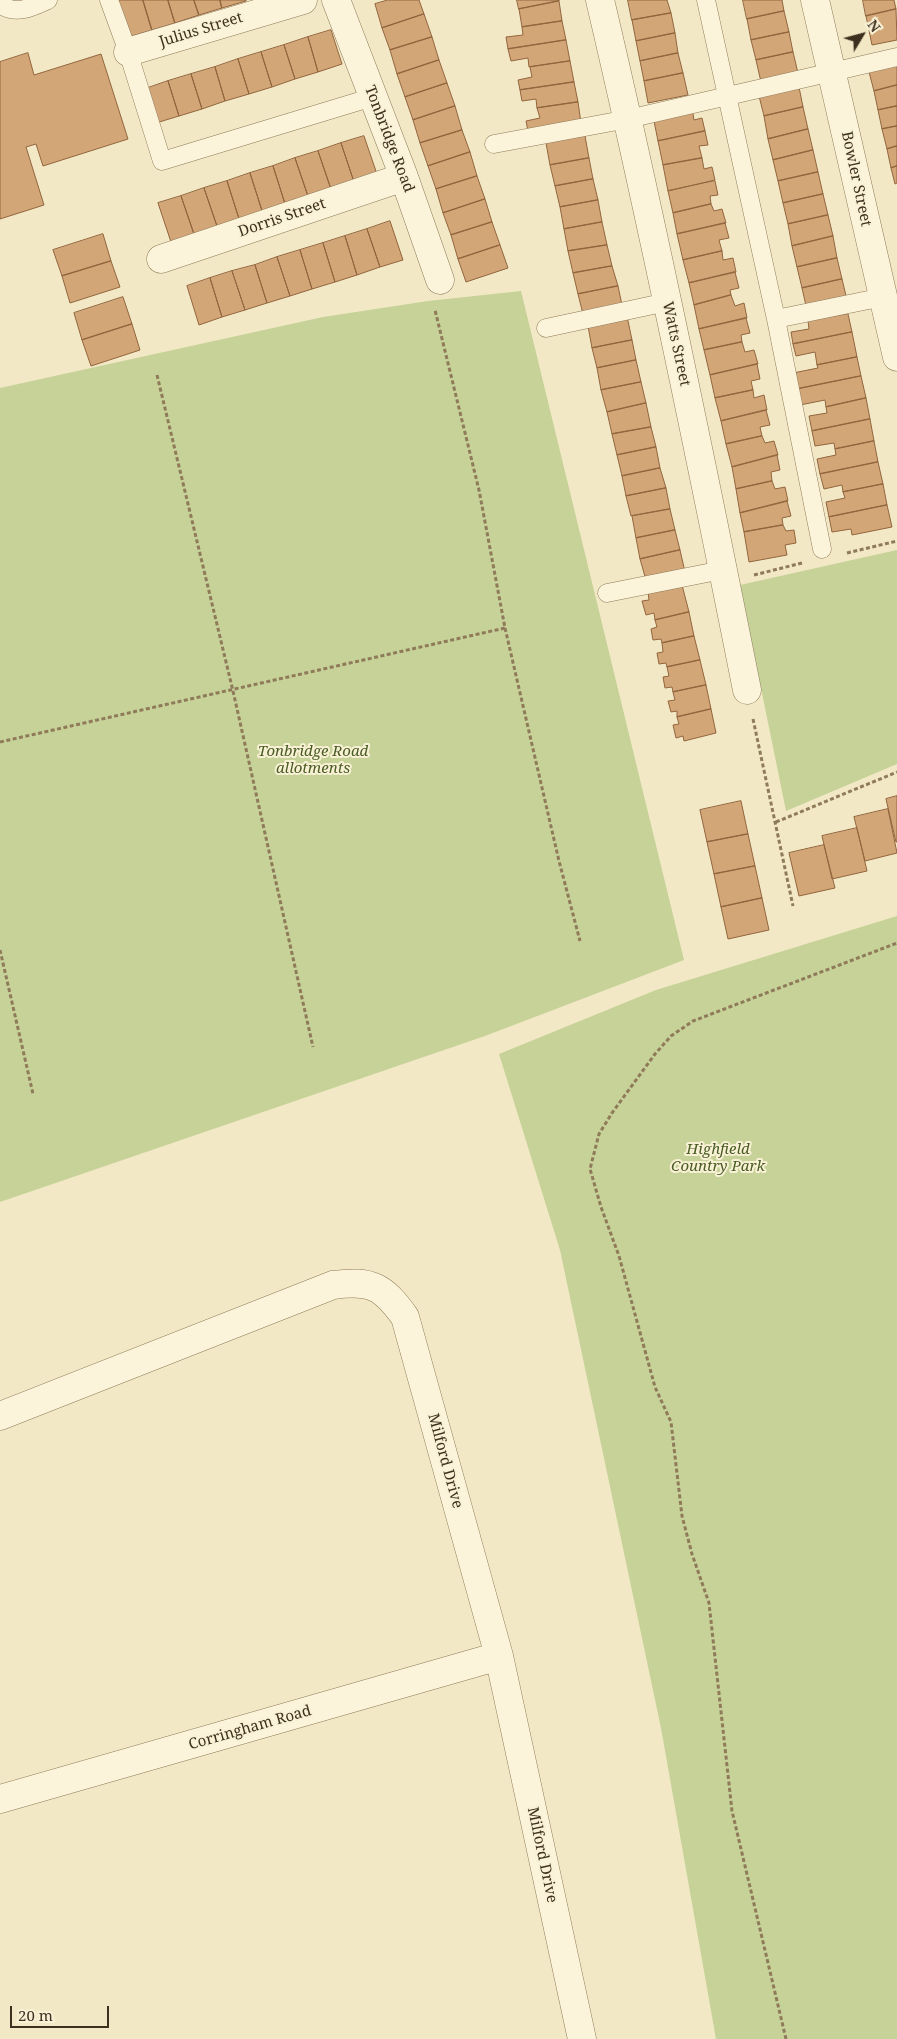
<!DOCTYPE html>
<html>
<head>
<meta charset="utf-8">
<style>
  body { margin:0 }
  #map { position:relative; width:897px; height:2039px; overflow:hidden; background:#f2e8c5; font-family:"Noto Serif",serif }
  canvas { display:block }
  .north { position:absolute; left:837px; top:10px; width:50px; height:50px; -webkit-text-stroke:4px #f9f1d6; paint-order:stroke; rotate:53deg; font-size:14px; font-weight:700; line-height:20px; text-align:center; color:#3e301e }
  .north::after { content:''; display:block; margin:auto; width:18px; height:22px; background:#3e301e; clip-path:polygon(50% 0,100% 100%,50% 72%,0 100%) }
  .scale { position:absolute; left:10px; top:2006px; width:99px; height:22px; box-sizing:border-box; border:2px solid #3e301e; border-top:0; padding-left:6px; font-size:15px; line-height:18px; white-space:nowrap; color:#3e301e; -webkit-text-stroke:4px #f9f1d6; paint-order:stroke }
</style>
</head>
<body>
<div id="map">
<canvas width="897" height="2039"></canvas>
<div class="north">N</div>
<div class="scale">20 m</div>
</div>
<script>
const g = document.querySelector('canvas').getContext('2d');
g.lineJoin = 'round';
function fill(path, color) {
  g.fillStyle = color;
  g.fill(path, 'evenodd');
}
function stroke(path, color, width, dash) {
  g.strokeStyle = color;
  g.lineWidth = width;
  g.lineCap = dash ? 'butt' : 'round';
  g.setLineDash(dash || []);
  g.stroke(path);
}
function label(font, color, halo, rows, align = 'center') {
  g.font = font + ' "Noto Serif",serif';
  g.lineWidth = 4;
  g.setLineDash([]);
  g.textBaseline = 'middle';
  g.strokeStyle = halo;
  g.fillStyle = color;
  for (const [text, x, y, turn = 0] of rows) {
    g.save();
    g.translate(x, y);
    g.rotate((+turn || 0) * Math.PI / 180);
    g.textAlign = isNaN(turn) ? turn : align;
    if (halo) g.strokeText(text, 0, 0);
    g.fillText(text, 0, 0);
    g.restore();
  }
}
const green = new Path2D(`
  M521 291 684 960 485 1036 0 1202V388L323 317 428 301Z
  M897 550V764L786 811 740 585Z
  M897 916V2039H716L661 1728 560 1250 499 1054 656 990Z`);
const building = new Path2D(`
  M117 0H143L152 30 129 37Z
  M143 0H168L175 23 152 30Z
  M168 0H194L199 15 175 23Z
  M194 0H220L222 8 199 15Z
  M220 0H246V1L222 8Z
  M388 0H419L424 14 382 28 375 4Z
  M517 0H559V1L519 9Z
  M628 0H667L671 13 632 20Z
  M743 0H782L784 11 747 19Z
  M863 0H894L896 9 866 16Z
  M559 1 562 21 522 27 519 9Z
  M896 9 897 40 872 45 866 16Z
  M784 11 789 32 751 40 747 19Z
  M671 13 675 33 636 41 632 20Z
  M424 14 432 37 390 50 382 28Z
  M562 21 566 40 508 49 506 37 523 35 522 27Z
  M331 30 342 64 318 72 308 37Z
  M789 32 793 52 756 60 751 40Z
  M675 33 678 53 640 61 636 41Z
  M308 37 318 72 295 79 284 45Z
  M432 37 439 60 397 74 390 50Z
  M566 40 570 61 529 67 528 58 511 61 508 49Z
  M284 45 295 79 272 87 261 52Z
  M261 52 272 87 249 94 238 59Z
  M793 52 798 73 761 82 756 60Z
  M28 53 34 75 101 54 128 139 43 166 36 144 26 147 44 205 0 219V62Z
  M678 53 683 73 644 81 640 61Z
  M238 59 249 94 225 101 215 67Z
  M439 60 447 83 405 97 397 74Z
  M570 61 574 82 520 90 518 80 532 77 530 67Z
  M897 66V85L874 91 869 72Z
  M215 67 225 101 202 109 191 74Z
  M683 73 688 95 648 103 644 81Z
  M191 74 202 109 179 116 168 81Z
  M168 81 179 116 156 123 145 89Z
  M574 82 578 102 537 108 536 99 522 101 520 90Z
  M447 83 455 106 413 120 405 97Z
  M897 85V106L878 110 874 91Z
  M799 87 803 107 764 116 759 96Z
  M578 102 581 123 528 131 526 121 540 118 537 108Z
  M455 106 462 130 420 143 413 120Z
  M897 106V126L882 129 878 110Z
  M803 107 808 129 768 139 764 116Z
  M692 108 694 120 702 118 705 131 658 141 653 116Z
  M897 126V146L887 149 882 129Z
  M808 129 813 150 773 160 768 139Z
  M462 130 470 152 428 166 420 143Z
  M705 131 708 145 699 146 702 158 663 165 658 141Z
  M364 136 379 180 356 188 341 143Z
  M585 136 589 158 550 165 546 143Z
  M341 143 356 188 333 195 318 151Z
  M897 146V166L891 168 887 149Z
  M813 150 818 172 778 181 773 160Z
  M318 151 333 195 310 202 295 158Z
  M470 152 477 176 436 189 428 166Z
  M295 158 310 202 287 210 273 166Z
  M589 158 593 179 555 186 550 165Z
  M702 158 704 169 712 167 715 180 668 191 663 165Z
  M273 166 287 210 264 217 250 173Z
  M897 166V183L895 184 891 168Z
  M818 172 823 194 783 203 778 181Z
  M250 173 264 217 241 225 227 181Z
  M477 176 485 199 443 213 436 189Z
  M593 179 598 200 560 207 555 186Z
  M227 181 241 225 219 232 204 188Z
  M715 181 718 195 710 196 711 204 673 213 668 191Z
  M204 188 219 232 196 240 181 196Z
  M823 194 828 215 788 224 783 203Z
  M181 196 196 240 173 248 158 203Z
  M485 199 492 222 451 235 443 213Z
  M598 200 602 222 564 229 560 207Z
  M711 204 714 211 722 209 726 223 677 234 673 213Z
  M828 215 833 236 792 246 788 224Z
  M390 221 403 260 380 267 367 229Z
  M492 222 500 245 458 259 451 235Z
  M602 222 607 245 568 251 564 229Z
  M725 223 729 238 719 240 722 251 683 260 677 234Z
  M367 229 380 267 357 275 345 236Z
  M103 234 111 261 62 276 53 250Z
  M345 236 357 275 335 282 323 243Z
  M833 236 837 258 797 267 792 246Z
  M323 243 335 282 312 289 300 250Z
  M500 245 508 268 466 282 458 259Z
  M607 245 612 266 573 273 568 251Z
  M300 250 312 289 290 296 277 257Z
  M722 251 723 260 733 258 736 272 689 283 683 260Z
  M277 257 290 296 267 303 255 265Z
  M837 258 842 279 802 288 797 267Z
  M111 261 120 287 70 303 62 276Z
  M255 265 267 303 245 310 232 271Z
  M612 266 618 286 578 294 573 273Z
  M232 271 245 310 222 317 210 278Z
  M735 272 739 288 730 290 731 295 694 305 689 283Z
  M210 278 222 317 199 325 187 286Z
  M842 279 847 300 807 310 802 288Z
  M618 286 622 305 583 314 578 294Z
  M731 295 735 306 744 303 747 318 699 329 694 305Z
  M123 297 132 324 82 340 74 313Z
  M848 314 852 332 793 344 791 332 809 329 808 321Z
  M627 316 632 340 592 348 588 326Z
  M746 318 750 333 741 335 742 342 704 350 699 329Z
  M132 324 140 350 91 366 82 340Z
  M852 332 857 357 817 365 815 352 796 356 793 344Z
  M632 340 636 360 597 368 592 348Z
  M742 342 745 352 754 350 758 364 710 375 704 350Z
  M857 357 861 376 797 389 793 373 818 368 817 365Z
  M636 360 641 382 601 390 597 368Z
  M757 364 760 379 751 381 753 390 715 398 710 375Z
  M861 376 866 398 826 407 825 400 800 405 797 389Z
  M641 382 646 403 607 412 601 390Z
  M753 390 754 398 764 395 767 410 721 421 715 398Z
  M866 398 870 419 812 431 809 416 827 413 826 407Z
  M646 403 651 427 612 434 607 412Z
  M766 410 770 425 760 427 762 436 726 444 721 421Z
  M870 419 874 441 835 449 834 443 815 446 812 431Z
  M651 427 656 447 617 455 612 434Z
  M762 436 765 443 774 441 778 455 732 467 726 444Z
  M874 441 878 462 820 474 817 459 836 455 835 449Z
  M656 447 660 468 622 476 617 455Z
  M777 455 780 470 771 472 772 481 736 489 732 467Z
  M878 462 883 484 843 492 842 485 824 489 820 474Z
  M660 468 666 488 626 496 622 476Z
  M772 481 775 489 785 487 788 501 740 513 736 489Z
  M883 484 887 505 829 517 826 502 845 498 843 492Z
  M666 488 670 509 631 516 626 496Z
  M787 501 791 516 782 518 783 525 744 532 740 513Z
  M887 505 892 527 852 535 851 529 832 532 829 517Z
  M670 509 675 530 636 538 632 516Z
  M783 525 786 531 794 530 796 543 785 545 787 555 749 562 744 532Z
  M675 530 680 550 640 559 636 538Z
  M680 550 685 572 646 580 640 559Z
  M682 585 689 612 655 620 654 613 646 615 642 601 649 600 648 592Z
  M689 612 694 636 662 643 661 639 653 640 651 629 657 627 655 620Z
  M694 636 700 660 667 667 666 663 659 664 657 653 663 652 662 643Z
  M700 660 706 685 673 692 672 687 665 688 663 677 669 676 667 667Z
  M706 685 711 709 677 717V711L671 712 668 701 675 700 673 692Z
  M711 709 716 733 684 741 683 736 676 738 673 725 679 724 677 717Z
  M897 796V842H896L886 799Z
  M741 801 748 834 707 842 700 810Z
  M888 809 897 853 865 861 854 817Z
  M857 828 867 871 832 879 822 836Z
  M748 834 755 866 714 874 707 842Z
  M824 845 835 888 799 896 789 853Z
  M755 866 762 898 721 907 714 874Z
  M762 898 769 930 728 939 721 907Z`);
const path = new Path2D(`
  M157 375 233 691 313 1047
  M847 553 897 541
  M754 575 802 563
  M505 628 559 861 580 941
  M753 719 793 906
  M0 742 505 628 479 490 435 310
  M776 822 897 772
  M0 950 33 1094
  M786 2039 732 1811 709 1603 692 1554 682 1516 671 1422 655 1387 619 1256 601 1207 590 1169 599 1134 612 1113 655 1054 671 1036 693 1021 897 943`);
const lane = new Path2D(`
  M109 0 128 52 162 161 373 97
  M706 0 776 319 883 297
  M0 4C15 16 33 7 48 0
  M494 144 628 119 897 57
  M776 319 822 549
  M546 328 667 302
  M607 593 722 570`);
const street = new Path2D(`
  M336 0 404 177 440 280
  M600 0C654 229 701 459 747 690
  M815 0 897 357
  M128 52 303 0
  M161 259 404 177
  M0 1416 333 1285C371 1280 383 1286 405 1317L499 1656 582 2039
  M0 1799 499 1656`);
const streetNames = [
  ["Julius Street",201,30,-17],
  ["Tonbridge Road",389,139,69],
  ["Bowler Street",856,179,78],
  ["Dorris Street",282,218,-19],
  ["Watts Street",676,344,78],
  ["Milford Drive",445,1461,75],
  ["Corringham Road",250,1728,-16],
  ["Milford Drive",542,1855,78]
];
const parkNames = [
  ["Tonbridge Road",313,752],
  ["allotments",313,769],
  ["Highfield",718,1150],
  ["Country Park",718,1167]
];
fill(green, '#c6d298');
fill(building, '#d3a678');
stroke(building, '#91653d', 1);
stroke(lane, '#8f7a59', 19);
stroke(street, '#8f7a59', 29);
stroke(path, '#8f7a59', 3, [4, 2.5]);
stroke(lane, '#fcf4da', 18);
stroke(street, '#fcf4da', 28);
label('15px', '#3e301e', '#f9f1d6', streetNames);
label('italic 15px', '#495c23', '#f9f1d6', parkNames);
</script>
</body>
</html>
